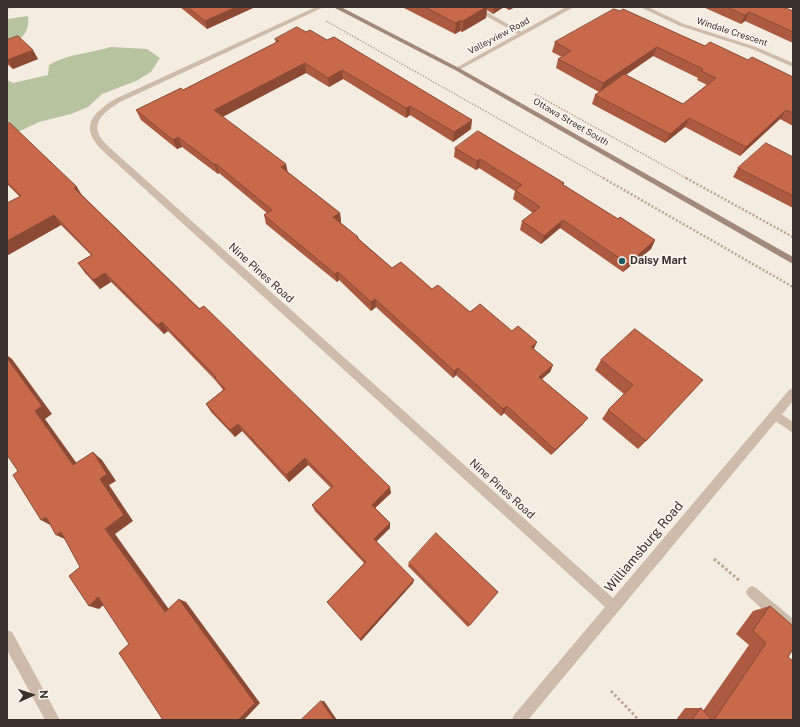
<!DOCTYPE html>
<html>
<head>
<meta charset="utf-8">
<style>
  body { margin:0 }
  #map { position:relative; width:800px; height:727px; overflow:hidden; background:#f4ebe1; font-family:"Public Sans",sans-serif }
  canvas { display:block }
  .frame { position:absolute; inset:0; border:8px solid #3b302b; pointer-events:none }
  .north { position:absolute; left:12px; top:675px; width:40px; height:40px; -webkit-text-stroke:3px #fbf5ee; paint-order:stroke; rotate:87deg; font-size:11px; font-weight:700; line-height:16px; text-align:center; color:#3b302b }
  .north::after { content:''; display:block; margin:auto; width:14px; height:18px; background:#3b302b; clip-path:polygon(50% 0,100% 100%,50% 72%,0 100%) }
</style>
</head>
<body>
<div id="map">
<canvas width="800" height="727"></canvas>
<div class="frame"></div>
<div class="north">N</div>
</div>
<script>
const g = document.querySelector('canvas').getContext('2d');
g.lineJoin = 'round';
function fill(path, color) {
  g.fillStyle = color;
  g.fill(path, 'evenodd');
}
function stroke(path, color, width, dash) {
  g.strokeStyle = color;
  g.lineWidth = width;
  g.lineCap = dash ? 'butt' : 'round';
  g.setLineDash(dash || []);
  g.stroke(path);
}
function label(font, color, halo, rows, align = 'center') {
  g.font = font + ' "Public Sans",sans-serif';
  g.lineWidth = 3.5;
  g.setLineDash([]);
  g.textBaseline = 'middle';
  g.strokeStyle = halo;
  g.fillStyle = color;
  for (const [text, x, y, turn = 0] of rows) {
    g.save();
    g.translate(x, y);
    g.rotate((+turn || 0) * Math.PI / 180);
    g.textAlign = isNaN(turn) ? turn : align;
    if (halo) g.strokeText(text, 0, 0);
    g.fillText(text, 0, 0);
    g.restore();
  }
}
const green = new Path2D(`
  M28 16C30 34 21 39 7 47V19Z
  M111 47 147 49 160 58 151 72 136 81 102 94 88 107 71 114 39 122 7 137V80L13 83 48 75 49 65C67 54 91 53 111 47Z`);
const pathFar2 = new Path2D(`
  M7 9 12 7
  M326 21 605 179
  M535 94 688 179`);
const pathFar1 = new Path2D(`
  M603 178 793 287
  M686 178 793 237`);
const path = new Path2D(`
  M714 559 740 581
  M611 691 639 720`);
const service = new Path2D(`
  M470 7H478L525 34 520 35Z
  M775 410 793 422V433L771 418 770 415 771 412Z
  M752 586 756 588 793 619V634L788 633 748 596 746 592 748 588Z`);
const minor = new Path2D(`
  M316 7H324L120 102C99 115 87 127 109 147L613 598 789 390 793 388V401L528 720H512L514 715 605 607 103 151C79 128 91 114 115 99Z
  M566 7H574L459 70 454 69Z
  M640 7H648L684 24 756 47 793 63V67L752 49 680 26Z
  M7 630 12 632 60 720H45L7 650Z`);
const secondary = new Path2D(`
  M333 7H341L459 68 793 257V264L455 70Z`);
const wall = new Path2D(`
  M180 7H255L207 29Z
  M402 7H515L509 10 504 7 493 14 487 10 486 18 462 32 460 31 455 34Z
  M703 7H783L793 11V43L745 21 741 24Z
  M620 11 705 46 748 60 793 77V126L780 119 740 156 685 127 665 143 592 104 595 95 599 92 556 68 558 59 562 57 552 52 555 42ZM653 56 698 78 697 80 707 85 683 104 626 75Z
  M275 39 471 129 453 142 410 115 406 118 343 79 329 87 306 73 222 117 288 172 340 213 341 222H340L358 237 359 239 392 268 432 289 470 312 512 331 553 365 550 372 542 379 583 424 551 455 504 413 501 416 456 375 453 378 376 307 371 311 339 280 337 282 266 224 264 215 267 213 219 173 218 174 182 147 177 149 141 120 136 110 183 90 276 43Z
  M7 40 38 59 13 69 7 64Z
  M7 124 82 195 391 493 375 508 390 528 376 541 413 583 361 641 327 602 364 563 315 511 312 505 331 488 308 465 289 482 242 431 235 437 211 412 206 404 223 390 220 386 216 381 168 331 164 334 111 282 100 289 85 273 78 263 91 255 61 225 8 255 20 197 7 184Z
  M455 148 564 183 563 185 618 219 655 240 651 249 623 272 560 228 541 244 520 230 522 221 533 213 513 199 515 191 479 168 476 170 454 157Z
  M793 157V208L733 177 738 168Z
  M635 329 646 441 638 449 602 419 608 410 624 394 595 370 601 360Z
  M409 563 470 625 468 627 408 566Z
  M770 606 788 657 793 720H676L685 708H701L703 711 749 645 736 634 753 611Z`);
const shadedWall = new Path2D(`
  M236 7H255L207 29 205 21Z
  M486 7H487L486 18 462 32 463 21Z
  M494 7H504L493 14Z
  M509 7H515L509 10Z
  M749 12 745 21 741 24 745 15Z
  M461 20 460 31 455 34 456 23Z
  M657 47 653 56 600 92 603 83Z
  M33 50 38 59 13 69 7 60Z
  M305 63 306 73 217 120 214 110Z
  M342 70 343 79 329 87 328 78Z
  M410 106V115L406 118V108Z
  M786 110 780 119 740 156 746 147Z
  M689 118 685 127 665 143 670 134Z
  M472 120 471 129 453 142 454 132Z
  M178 137 182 147 177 149 173 140Z
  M480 159 479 168 476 170 477 161Z
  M216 164 219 173 218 174 215 165Z
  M286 164 288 173 281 167Z
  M77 187 83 197 74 188Z
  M340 213 341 222 334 226 333 217Z
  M54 215 61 225 8 255 7 253V241Z
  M563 220 560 228 541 244 544 236Z
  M655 240 651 249 623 272 628 264Z
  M338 272 339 280 337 282 335 274Z
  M105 273 111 282 100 289 93 280Z
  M375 299 376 307 371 311V302Z
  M162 322 168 331 164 334 158 325Z
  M537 342 534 349 531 347Z
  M7 353 8 356 12 359 52 414 45 419 83 472 73 465 35 411 7 358Z
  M553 365 550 372 536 384 539 377Z
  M458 368 456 375 453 378 454 371Z
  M507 406 504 413 501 416 503 409Z
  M588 418 583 424 551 455 555 450Z
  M238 424 242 431 235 437 230 430Z
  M93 452 102 460 116 481 109 485 133 521 115 534 173 615 165 612 105 529 100 479Z
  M305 458 308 465 289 482 286 475Z
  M390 487 391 493 373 510 372 505Z
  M46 517 52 526 41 520Z
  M390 523V528L375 543 374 539Z
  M61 532 67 540 56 535Z
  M414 580 413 583 361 641 360 639Z
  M98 597 109 600 99 609 89 606Z
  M179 599 186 602 260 703 244 720H238Z
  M321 701H324L337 720H334Z`);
const building = new Path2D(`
  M188 7H236L205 21Z
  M425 7H486L463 21 461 20 456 23Z
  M727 7H783L793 11V32L749 12 745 15Z
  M614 9 620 11 623 9 705 46 710 42 748 60 752 57 793 77V113L786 110 746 147 689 118 670 134 595 95 624 74 683 104 716 78 701 71 703 69 657 47 603 83 558 59 571 51 555 42Z
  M297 27 306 32 310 30 327 40 334 37 472 120 454 132 410 106 406 108 342 70 328 78 305 63 214 110 286 164 281 167 340 213 333 217 358 237 357 238 392 268 401 262 432 289 438 285 470 312 480 304 512 331 518 326 537 342 531 347 553 365 539 377 588 418 555 450 507 406 503 409 458 368 454 371 375 299 371 302 338 272 335 274 264 215 272 210 216 164 215 165 178 137 173 140 136 110 181 88 183 90 279 41 275 39Z
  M18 36 33 50 7 60V40Z
  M10 123 77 187 74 188 199 309 204 306 390 487 372 505 390 523 374 539 414 580 360 639 327 602 366 562 312 505 333 486 305 458 286 475 238 424 230 430 206 404 225 389 215 378 216 377 162 322 158 325 105 273 93 280 78 263 92 255 54 215 7 241V203L21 196 7 182V124Z
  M478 131 564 183 562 184 618 219 620 217 655 240 628 264 563 220 544 236 522 221 540 207 515 190 522 185 480 159 477 161 455 148Z
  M766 143 793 157V196L738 168Z
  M635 329 703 380 646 441 608 410 633 385 601 360Z
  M7 358 42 406 35 411 73 465 93 452 107 474 100 479 124 515 105 529 165 612 179 599 255 703 238 720H163L119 653 129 644 98 597 89 606 69 576 80 567 61 532 56 535 46 517 41 520 13 475 18 471 7 455Z
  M436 533 498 592 470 625 409 563Z
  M770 606 793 626V649L788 657 793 661V720H714L766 643 753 631Z
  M321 701 334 720H301Z
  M701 708 712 720H692Z`);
const markers = [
  [622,261,4,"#1f5a5e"]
];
const farStreetnames = [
  ["Windale Crescent",732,32,18],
  ["Valleyview Road",499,36,-28],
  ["Ottawa Street South",571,122,30]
];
const poiNames = [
  ["Daisy Mart",630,261]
];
const streetNames = [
  ["Nine Pines Road",261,273,42],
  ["Nine Pines Road",502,489,42]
];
const nearStreetnames = [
  ["Williamsburg Road",644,547,-50]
];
fill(green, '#b8c4a0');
stroke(pathFar2, '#b9a596', 1.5, [1.5, 1.5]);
stroke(pathFar1, '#b9a596', 2.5, [2, 2]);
stroke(path, '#b9a596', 3, [2.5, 2.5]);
fill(service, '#cdbbac');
fill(minor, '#cdbbac');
fill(secondary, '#a18a7d');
fill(wall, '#ac5a40');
fill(shadedWall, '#8c4a34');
fill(building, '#c8694b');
stroke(building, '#8c4a34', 1);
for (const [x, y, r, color] of markers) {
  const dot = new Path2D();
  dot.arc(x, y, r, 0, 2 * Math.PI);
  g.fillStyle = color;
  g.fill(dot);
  stroke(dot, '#fbf5ee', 1.5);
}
label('9px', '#3b302b', '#fbf5ee', farStreetnames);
label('bold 11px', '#3b302b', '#fbf5ee', poiNames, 'left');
label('11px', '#3b302b', '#fbf5ee', streetNames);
label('13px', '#3b302b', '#fbf5ee', nearStreetnames);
</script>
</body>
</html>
